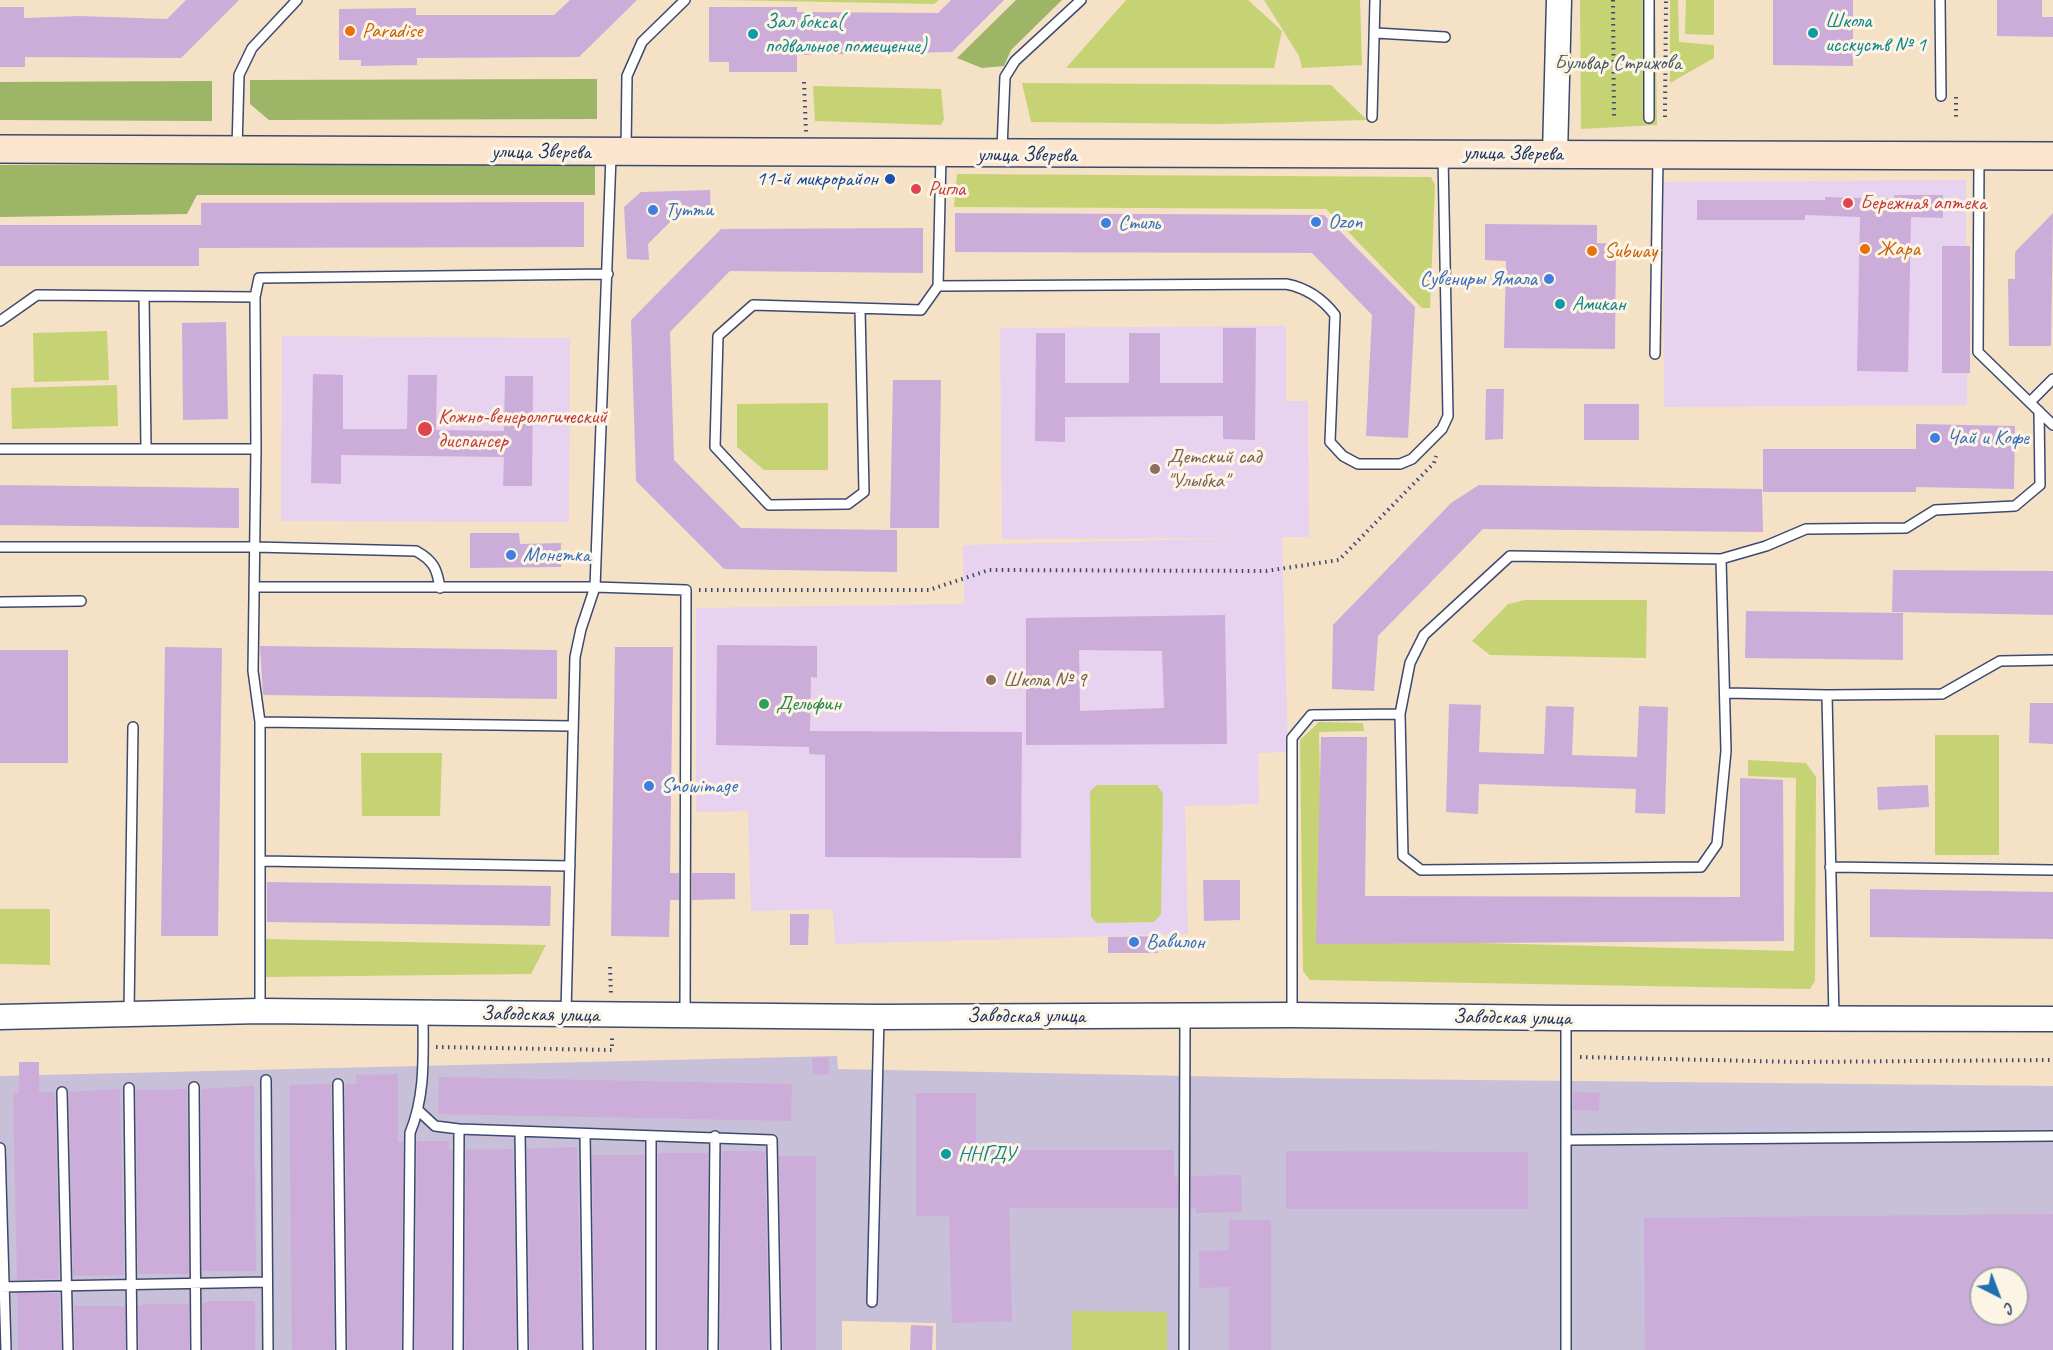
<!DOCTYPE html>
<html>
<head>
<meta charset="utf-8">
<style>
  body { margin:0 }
  #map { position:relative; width:2053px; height:1350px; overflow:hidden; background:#f5e1c6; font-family:Caveat,sans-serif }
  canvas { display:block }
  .north { position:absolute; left:1969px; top:1266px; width:60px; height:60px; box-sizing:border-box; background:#fcf5e5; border:2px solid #a2a6af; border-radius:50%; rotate:138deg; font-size:16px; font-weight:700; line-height:24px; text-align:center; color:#1b2f5e }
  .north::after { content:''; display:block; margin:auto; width:21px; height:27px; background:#1f6fb2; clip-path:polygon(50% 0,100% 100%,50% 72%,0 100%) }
</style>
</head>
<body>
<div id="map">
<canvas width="2053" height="1350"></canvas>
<div class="north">С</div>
</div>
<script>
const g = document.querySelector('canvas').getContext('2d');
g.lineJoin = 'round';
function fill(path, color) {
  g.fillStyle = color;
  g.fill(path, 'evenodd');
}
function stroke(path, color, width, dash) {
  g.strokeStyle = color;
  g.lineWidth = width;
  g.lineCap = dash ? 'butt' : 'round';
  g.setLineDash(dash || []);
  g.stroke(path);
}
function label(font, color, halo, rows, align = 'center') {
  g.font = font + ' Caveat,sans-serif';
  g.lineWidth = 6;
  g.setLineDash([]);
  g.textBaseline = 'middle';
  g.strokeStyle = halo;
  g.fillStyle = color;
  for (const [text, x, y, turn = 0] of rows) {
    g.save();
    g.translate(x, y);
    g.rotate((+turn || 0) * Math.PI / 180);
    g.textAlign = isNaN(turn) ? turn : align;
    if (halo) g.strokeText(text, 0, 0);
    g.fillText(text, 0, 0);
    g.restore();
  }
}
const built = new Path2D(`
  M1966 180 1967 405 1664 407 1663 182Z
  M1286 326V401H1308L1309 537H1282L1288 752 1258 753 1259 804 1185 806 1188 934 835 944 833 909 751 911 748 811 696 812V608L964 604 963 545 1246 538 1002 539 1000 328Z
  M282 336 570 338 569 522 281 521Z`);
const industrial = new Path2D(`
  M837 1056 838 1069 1286 1078 2053 1086V1350H936V1323L842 1321V1350H0V1076ZM1981 1278H2017V1314H1981Z`);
const green = new Path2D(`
  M723 0H939L934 4Z
  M1126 0H1248L1282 31 1274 68H1066Z
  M1264 0H1360L1362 65 1302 68 1299 56Z
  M1580 0H1655L1657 125 1581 129Z
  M1670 0H1678L1679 42 1714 45V58L1670 83Z
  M1686 0H1714V35L1685 34Z
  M1022 83 1331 85 1367 120 1220 124 1031 122Z
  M813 86 941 89 944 119 941 125 815 121Z
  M957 174 1431 177 1435 185 1430 308H1422L1326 209 954 207Z
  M107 331 109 380 34 382 33 333Z
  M117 385 118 426 12 429 11 388Z
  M828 403V470H764L737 447V404Z
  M1525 600H1647L1646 658 1490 655 1472 641 1508 604Z
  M1319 722 1363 723 1364 731 1319 732 1323 939 1794 951 1796 778 1748 776V760L1806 763 1816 777 1815 981 1810 989 1310 980 1303 971 1300 740Z
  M1935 735H1999V855H1935Z
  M361 753H442L440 816H362Z
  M1097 785H1157L1163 794 1161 914 1154 922 1097 923 1091 917 1090 791Z
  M0 909H50V965L0 964Z
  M264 939 546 945 531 974 265 977Z
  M1072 1311 1167 1312V1350H1072Z`);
const forest = new Path2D(`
  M1016 0H1062L1011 50 1004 66 982 68 957 58Z
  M597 79V119L269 120 250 104V80Z
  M212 81V121L0 120V82Z
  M595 164V195H197L187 214 0 217V165Z`);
const building = new Path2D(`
  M186 0H239L181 58 25 57V67H0V7H24V18L79 16 167 19Z
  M570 0H637L579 57 417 58V65L361 66V60H339V9L416 8V15H554Z
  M951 0H1004L952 52 797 55V72H729V62H709V7H797V12L938 13Z
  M1773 0H1853V66L1773 65Z
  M1997 0H2042V17H2053V37L1997 36Z
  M710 190 711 214 676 216 648 244 649 260 627 259 624 207 641 192Z
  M1894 195H1943V218L1911 217 1908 372 1857 371 1860 217 1805 215V220H1697V200H1825V197L1894 199Z
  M584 202V247L199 248V266H0V225H201V203Z
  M955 213 1324 215 1415 307 1408 438 1366 436 1372 315 1312 253 955 252Z
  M2053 213 2051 346H2009L2008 279H2015V252Z
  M1485 224 1597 225V243L1616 244 1615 349 1504 348 1506 261 1485 260Z
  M923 228V273L730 271 670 332 674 460 741 528 897 530V572L724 569 636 481 631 320 721 229Z
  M1942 246H1970V373H1942Z
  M226 322 228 419 183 420 182 323Z
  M1223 328H1256L1255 440 1223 439V416L1065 417V442L1035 441 1036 333H1065V383H1129V333H1160V383H1223Z
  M313 374 343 375V429H407L408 375H437L436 430 504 431 505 376H533L532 486H503L504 457 341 455V484L311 483Z
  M893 380H941L939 528H890Z
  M1486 389H1504L1503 439 1485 440Z
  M1584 404H1639V440H1584Z
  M1916 424 2015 426 2014 489 1916 487V492H1763V449H1916Z
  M0 485 239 488V528L0 525Z
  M1479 485 1762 489 1763 532 1483 529 1378 636 1374 691 1332 689 1333 625 1451 503Z
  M470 533H519L520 544 561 543V567L470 568Z
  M1893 570 2053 571V615L1892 612Z
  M1746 611 1903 613V660L1745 658Z
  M1225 615 1227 744 1026 745V618ZM1079 650 1162 651 1164 708 1080 711Z
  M717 645 817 646V678L811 677 810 731 1022 732 1021 858 825 857V755L809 754V747L716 745Z
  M260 646 557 650V699L263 695Z
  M165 647 222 648 218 936H161Z
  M615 647H673L670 873H679V900H670L669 937 611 936Z
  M0 650H68V763H0Z
  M2030 703H2053V744L2029 743Z
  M1449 704 1481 705 1479 752 1544 754 1546 706 1574 707 1572 755 1637 757 1639 706 1668 707 1665 814 1635 813 1636 789 1479 784 1478 814 1446 812Z
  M1321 737H1367L1365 896 1740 897V778L1783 780 1784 941 1316 944Z
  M1928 785 1929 807 1878 810 1877 787Z
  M692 873H735V899L692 900Z
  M1203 880H1240V920L1204 921Z
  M267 882 551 886 550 926 267 922Z
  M1870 889 2053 892V939L1870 937Z
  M790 914H809L808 945H790Z
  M1158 936V953H1108V937Z
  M829 1057V1074L813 1075 812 1058Z
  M19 1062H39V1092H55L59 1279 17 1280 13 1093H19Z
  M398 1074V1142H403L401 1350H348L345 1084H356V1075Z
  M439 1077 792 1084 791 1121 438 1114Z
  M331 1084 334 1350H292L289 1085Z
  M254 1086 256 1271H202L201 1089Z
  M120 1089 124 1275 73 1276 69 1092Z
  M187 1089 189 1271 187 1274H138L136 1090Z
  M1573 1092 1600 1093 1599 1111 1573 1110Z
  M916 1093H976V1150H1174V1177H1178V1208H1009L1012 1321 952 1323 949 1216H916Z
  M417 1141H449V1150H452L451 1350H415Z
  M577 1147 581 1350H530L527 1149Z
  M513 1149 516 1350H465L466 1150Z
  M725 1151H765L769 1350H720L722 1153Z
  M1286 1151 1528 1152V1209H1286Z
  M664 1153H708L706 1350H658V1154Z
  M592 1155H644V1350H595Z
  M779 1156H816V1350H783Z
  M1241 1175 1242 1212 1196 1213V1208H1191V1176Z
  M2053 1214V1350H1645L1644 1218ZM1981 1278H2017V1314H1981Z
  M1229 1220H1271V1350H1229V1287L1199 1288V1251L1229 1250Z
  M17 1293H59L61 1350H18Z
  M212 1301H255V1350H203L202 1303Z
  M145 1304H189V1350H139L138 1306Z
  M74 1306H125V1350H75Z
  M911 1325 933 1326 932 1350H910Z`);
const path = new Path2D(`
  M1613 0 1614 118
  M804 82 806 132
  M1956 97V118
  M1665 117 1666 0
  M699 590H929L989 570 1266 571 1339 560 1434 463 1436 456
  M610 967 611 995
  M436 1047 612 1050V1035
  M1580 1057 1797 1062 2053 1060`);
const service = new Path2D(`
  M1649 0V118
  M1940 0 1941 96
  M1376 33 1445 37
  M1372 117 1375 0
  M237 149 239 75 252 48 297 0
  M1002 149 1005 77 1015 61 1081 0
  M626 150 627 76 642 42 685 0
  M1979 158 1978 352 2053 425
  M938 286 1286 284C1307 288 1322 298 1335 315L1330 442 1343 456 1358 464H1400L1412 459 1442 429 1448 416 1443 156
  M144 296 146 448
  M860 309 864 492 848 504 769 505 715 447 718 336 753 305 921 310 938 286 941 155
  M0 321 37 295 255 297
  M1655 354 1658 156
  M2030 402 2053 379
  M0 449H256L255 297 259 278 608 274
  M256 449 253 671 260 722V1009
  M0 547H255L416 551C434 561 437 569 440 588
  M254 587H595L686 590 685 1013
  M0 602 81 601
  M1726 693 1827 695 1834 1018
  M1827 695 1942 694 2000 661 2053 660
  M1400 714 1403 856 1421 870 1701 867 1717 844 1726 751 1721 559
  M260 722 572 726
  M260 861 570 866
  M1830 867 2053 870
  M129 1012 133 727
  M566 1012 575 657 581 629 595 587 611 156
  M1292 1015V738L1311 715 1400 714 1410 663 1424 635 1510 556 1721 559 1766 546 1806 529 1906 528 1935 510 2015 506 2040 485 2039 411
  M266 1080 268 1350
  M338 1084 341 1350
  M194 1087 196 1350
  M129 1088 132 1350
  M62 1092 68 1350
  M419 1111 435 1126 459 1129 772 1140 776 1350
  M520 1132 523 1350
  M585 1134 588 1350
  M1566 1140 2053 1136
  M0 1148 6 1350
  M0 1287 267 1282
  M872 1302 879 1017
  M408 1350 410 1133C426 1094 423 1054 423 1013
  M458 1350 459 1129
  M651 1350V1136
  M713 1350 715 1136
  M1184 1350 1185 1016
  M1566 1350V1018`);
const tertiary = new Path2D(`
  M1555 155 1559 0
  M0 1017 260 1011 879 1017 1292 1015 1566 1018 2053 1019`);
const secondary = new Path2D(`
  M0 149C684 157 1369 149 2053 156`);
const markers = [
  [350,31,6,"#e8710a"],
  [1813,33,6,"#0f9aa8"],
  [753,34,6,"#0f9aa8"],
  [890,179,6,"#1a4fb4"],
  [916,189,6,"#e0444e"],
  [1848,203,6,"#e0444e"],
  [653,210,6,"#3f7fe0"],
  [1316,222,6,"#3f7fe0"],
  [1106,223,6,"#3f7fe0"],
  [1865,249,6,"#e8710a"],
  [1592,251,6,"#e8710a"],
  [1549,279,6,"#3f7fe0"],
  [1560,304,6,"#0f9aa8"],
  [425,429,8,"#e0444e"],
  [1935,438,6,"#3f7fe0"],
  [1155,469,6,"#8d6e63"],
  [511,555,6,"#3f7fe0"],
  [991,680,6,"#8d6e63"],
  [764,704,6,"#2e9e5b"],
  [649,786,6,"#3f7fe0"],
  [1134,942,6,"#3f7fe0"],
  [946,1154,6,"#0f9aa8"]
];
const cultureNames = [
  ["Школа",1825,21],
  ["исскуств № 1",1825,45],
  ["Зал бокса(",765,22],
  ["подвальное помещение)",765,46],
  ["Амикан",1572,304],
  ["ННГДУ",958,1154]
];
const foodNames = [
  ["Paradise",362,31],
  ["Жара",1877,249],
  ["Subway",1604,251]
];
const parkNames = [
  ["Бульвар Стрижова",1618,63]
];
const streetNames = [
  ["улица Зверева",541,152],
  ["улица Зверева",1513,154,1],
  ["улица Зверева",1027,155],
  ["Заводская улица",540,1015,1],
  ["Заводская улица",1026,1016],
  ["Заводская улица",1512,1018,1]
];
const transitNames = [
  ["11-й микрорайон",878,179]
];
const healthNames = [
  ["Ригла",928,189],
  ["Бережная аптека",1860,203],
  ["Кожно-венерологический",438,417],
  ["диспансер",438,441]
];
const shopNames = [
  ["Тутти",665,210],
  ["Ozon",1328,222],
  ["Стиль",1118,223],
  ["Cувениры Ямала",1537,279,"right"],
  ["Чай и Кофе",1947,438],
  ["Монетка",523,555],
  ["Snowimage",661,786],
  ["Вавилон",1146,942]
];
const educationNames = [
  ["Детский сад",1167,457],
  ["\"Улыбка\"",1167,481],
  ["Школа № 9",1003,680]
];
const leisureNames = [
  ["Дельфин",776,704]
];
fill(built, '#e7d2ef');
fill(industrial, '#c8bfd8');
fill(green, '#c5d375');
fill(forest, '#9cb566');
fill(building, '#ccadda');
stroke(service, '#3c4a6e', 12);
stroke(tertiary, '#3c4a6e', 27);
stroke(secondary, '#3c4a6e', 30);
stroke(path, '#3c4a6e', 4, [1.5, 4.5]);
stroke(service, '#fff', 9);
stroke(tertiary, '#fff', 24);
stroke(secondary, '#fce5cf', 27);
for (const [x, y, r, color] of markers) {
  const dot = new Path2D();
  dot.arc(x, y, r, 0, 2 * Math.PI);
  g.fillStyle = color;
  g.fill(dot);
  stroke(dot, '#fcf5e5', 2);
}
label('21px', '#0d838f', '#fcf5e5', cultureNames, 'left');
label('21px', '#c56008', '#fcf5e5', foodNames, 'left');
label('21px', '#465864', '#fcf5e5', parkNames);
label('21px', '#1b2f5e', '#fcf5e5', streetNames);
label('21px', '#164399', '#fcf5e5', transitNames, 'right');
label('21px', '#be3a42', '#fcf5e5', healthNames, 'left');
label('21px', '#366cbe', '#fcf5e5', shopNames, 'left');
label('21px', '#785e54', '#fcf5e5', educationNames, 'left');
label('21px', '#27864d', '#fcf5e5', leisureNames, 'left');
</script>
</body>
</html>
